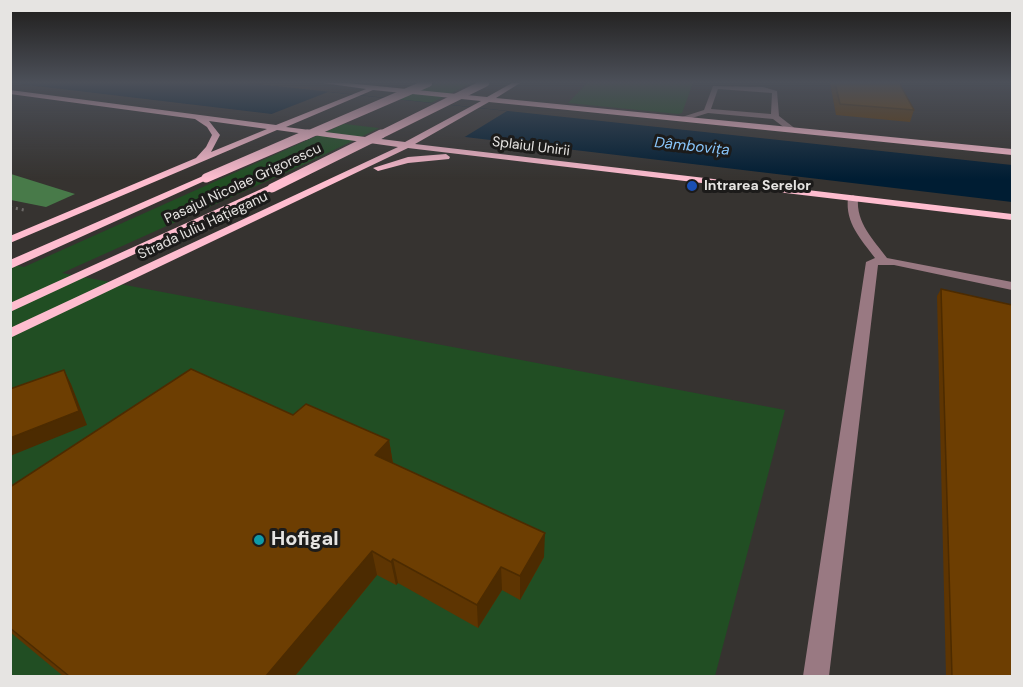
<!DOCTYPE html>
<html>
<head>
<meta charset="utf-8">
<style>
  body { margin:0 }
  #map { position:relative; width:1023px; height:687px; overflow:hidden; background:#363330; font-family:"DM Sans",sans-serif }
  canvas { display:block }
  .frame { position:absolute; inset:0; border:12px solid #e6e4e2; pointer-events:none }
</style>
</head>
<body>
<div id="map">
<canvas width="1023" height="687"></canvas>
<div class="frame"></div>
</div>
<script>
const g = document.querySelector('canvas').getContext('2d');
g.lineJoin = 'round';
function fill(path, color) {
  g.fillStyle = color;
  g.fill(path, 'evenodd');
}
function stroke(path, color, width, dash) {
  g.strokeStyle = color;
  g.lineWidth = width;
  g.lineCap = dash ? 'butt' : 'round';
  g.setLineDash(dash || []);
  g.stroke(path);
}
function label(font, color, halo, rows, align = 'center') {
  g.font = font + ' "DM Sans",sans-serif';
  g.lineWidth = 6;
  g.setLineDash([]);
  g.textBaseline = 'middle';
  g.strokeStyle = halo;
  g.fillStyle = color;
  for (const [text, x, y, turn = 0] of rows) {
    g.save();
    g.translate(x, y);
    g.rotate((+turn || 0) * Math.PI / 180);
    g.textAlign = isNaN(turn) ? turn : align;
    if (halo) g.strokeText(text, 0, 0);
    g.fillText(text, 0, 0);
    g.restore();
  }
}
const green = new Path2D(`
  M435 83H472L305 164 62 273 785 410 715 676H11L10 264 24 267Z
  M587 83H693L682 113 678 114 568 103Z`);
const forest = new Path2D(`
  M10 174H11L75 194 46 207 11 200Z`);
const water = new Path2D(`
  M11 83H247L1012 165V202Z`);
const pier = new Path2D(`
  M328 92 507 111 463 138 269 115Z`);
const path = new Path2D(`
  M10 207 24 210`);
const minor = new Path2D(`
  M713 86 763 87 777 91 779 116 797 130 790 132 773 119 708 113 682 121V117L704 110ZM718 89 772 93 771 114 711 109Z
  M853 195 858 198C856 223 873 239 887 258L1012 282V290L894 265H878L829 676H803L866 262 875 258C861 239 845 223 848 198Z`);
const major = new Path2D(`
  M323 83H347L487 97 512 83H520L496 98 1012 149V155L489 102 415 144 1012 214V220L408 148 10 338V328L398 147 277 130 10 243V236L196 158 206 147 212 135 207 127 195 119 10 94V90L276 125 366 89ZM373 90 481 101 405 142 286 127ZM209 121 267 129 211 152 220 135Z
  M446 154 450 157 449 159 408 163 378 171 373 168 408 157Z
  M203 176 211 178 10 269V260Z
  M268 186 277 188 10 312V303Z`);
const majorBridgeFar1 = new Path2D(`
  M305 136 428 83
  M378 136 485 83`);
const majorBridge = new Path2D(`
  M206 178 308 134
  M272 188 381 134`);
const wall = new Path2D(`
  M830 83H899L914 110 910 122 836 115Z
  M941 289 1012 676H946L937 296Z
  M293 415 389 440 393 464 544 557 520 600 502 590 478 628 398 583 396 585 377 575 295 676H63L10 632V487Z`);
const shadedWall = new Path2D(`
  M64 370 71 384 87 425 10 456V438Z
  M389 440 393 464 375 455Z
  M545 533 544 557 520 600V576Z
  M372 551 377 575 295 676H266Z
  M393 559 398 583 396 585 391 562Z
  M501 567 502 590 478 628 477 605Z`);
const building = new Path2D(`
  M835 83H899L914 110 840 104Z
  M941 289 1012 305V676H952Z
  M191 369 293 415 306 404 389 440 375 455 545 533 520 576 501 567 477 605 393 559 391 562 372 551 266 676H69L10 628V487Z
  M64 370 79 411 10 438V389Z`);
const markers = [
  [692,186,6,"#1a4fb4"],
  [259,540,6,"#0f9aa8"]
];
const farStreetnames = [
  ["Splaiul Unirii",531,147,7],
  ["Pasajul Nicolae Grigorescu",243,184,-25],
  ["Strada Iuliu Hațieganu",203,226,-25]
];
const farPoinames = [
  ["Intrarea Serelor",704,186]
];
const farWaternames = [
  ["Dâmbovița",692,147,6]
];
const nearPoinames = [
  ["Hofigal",271,540]
];
fill(green, '#214e23');
fill(forest, '#487a49');
fill(water, '#001d33');
fill(pier, '#363330');
stroke(path, '#6c6967', 3, [2, 4]);
fill(minor, '#997982');
fill(major, '#febdcf');
stroke(majorBridgeFar1, '#febdcf', 8);
stroke(majorBridge, '#febdcf', 9);
fill(wall, '#5e3502');
fill(shadedWall, '#4c2b01');
fill(building, '#6d3e02');
stroke(building, '#4c2b01', 1.5);
const sky = g.createLinearGradient(0, 0, 0, 179);
sky.addColorStop(0, '#1e1c1a');
sky.addColorStop(0.46, '#4c5059');
sky.addColorStop(1, '#4c505900');
g.fillStyle = sky;
g.fillRect(0, 0, 1023, 179);
for (const [x, y, r, color] of markers) {
  const dot = new Path2D();
  dot.arc(x, y, r, 0, 2 * Math.PI);
  g.fillStyle = color;
  g.fill(dot);
  stroke(dot, '#1c1b1a', 2);
}
label('14px', '#e6e4e2', '#1c1b1a', farStreetnames);
label('bold 14px', '#e6e4e2', '#1c1b1a', farPoinames, 'left');
label('italic 15px', '#88c5fa', '#1c1b1a', farWaternames);
label('bold 20px', '#e6e4e2', '#1c1b1a', nearPoinames, 'left');
</script>
</body>
</html>
